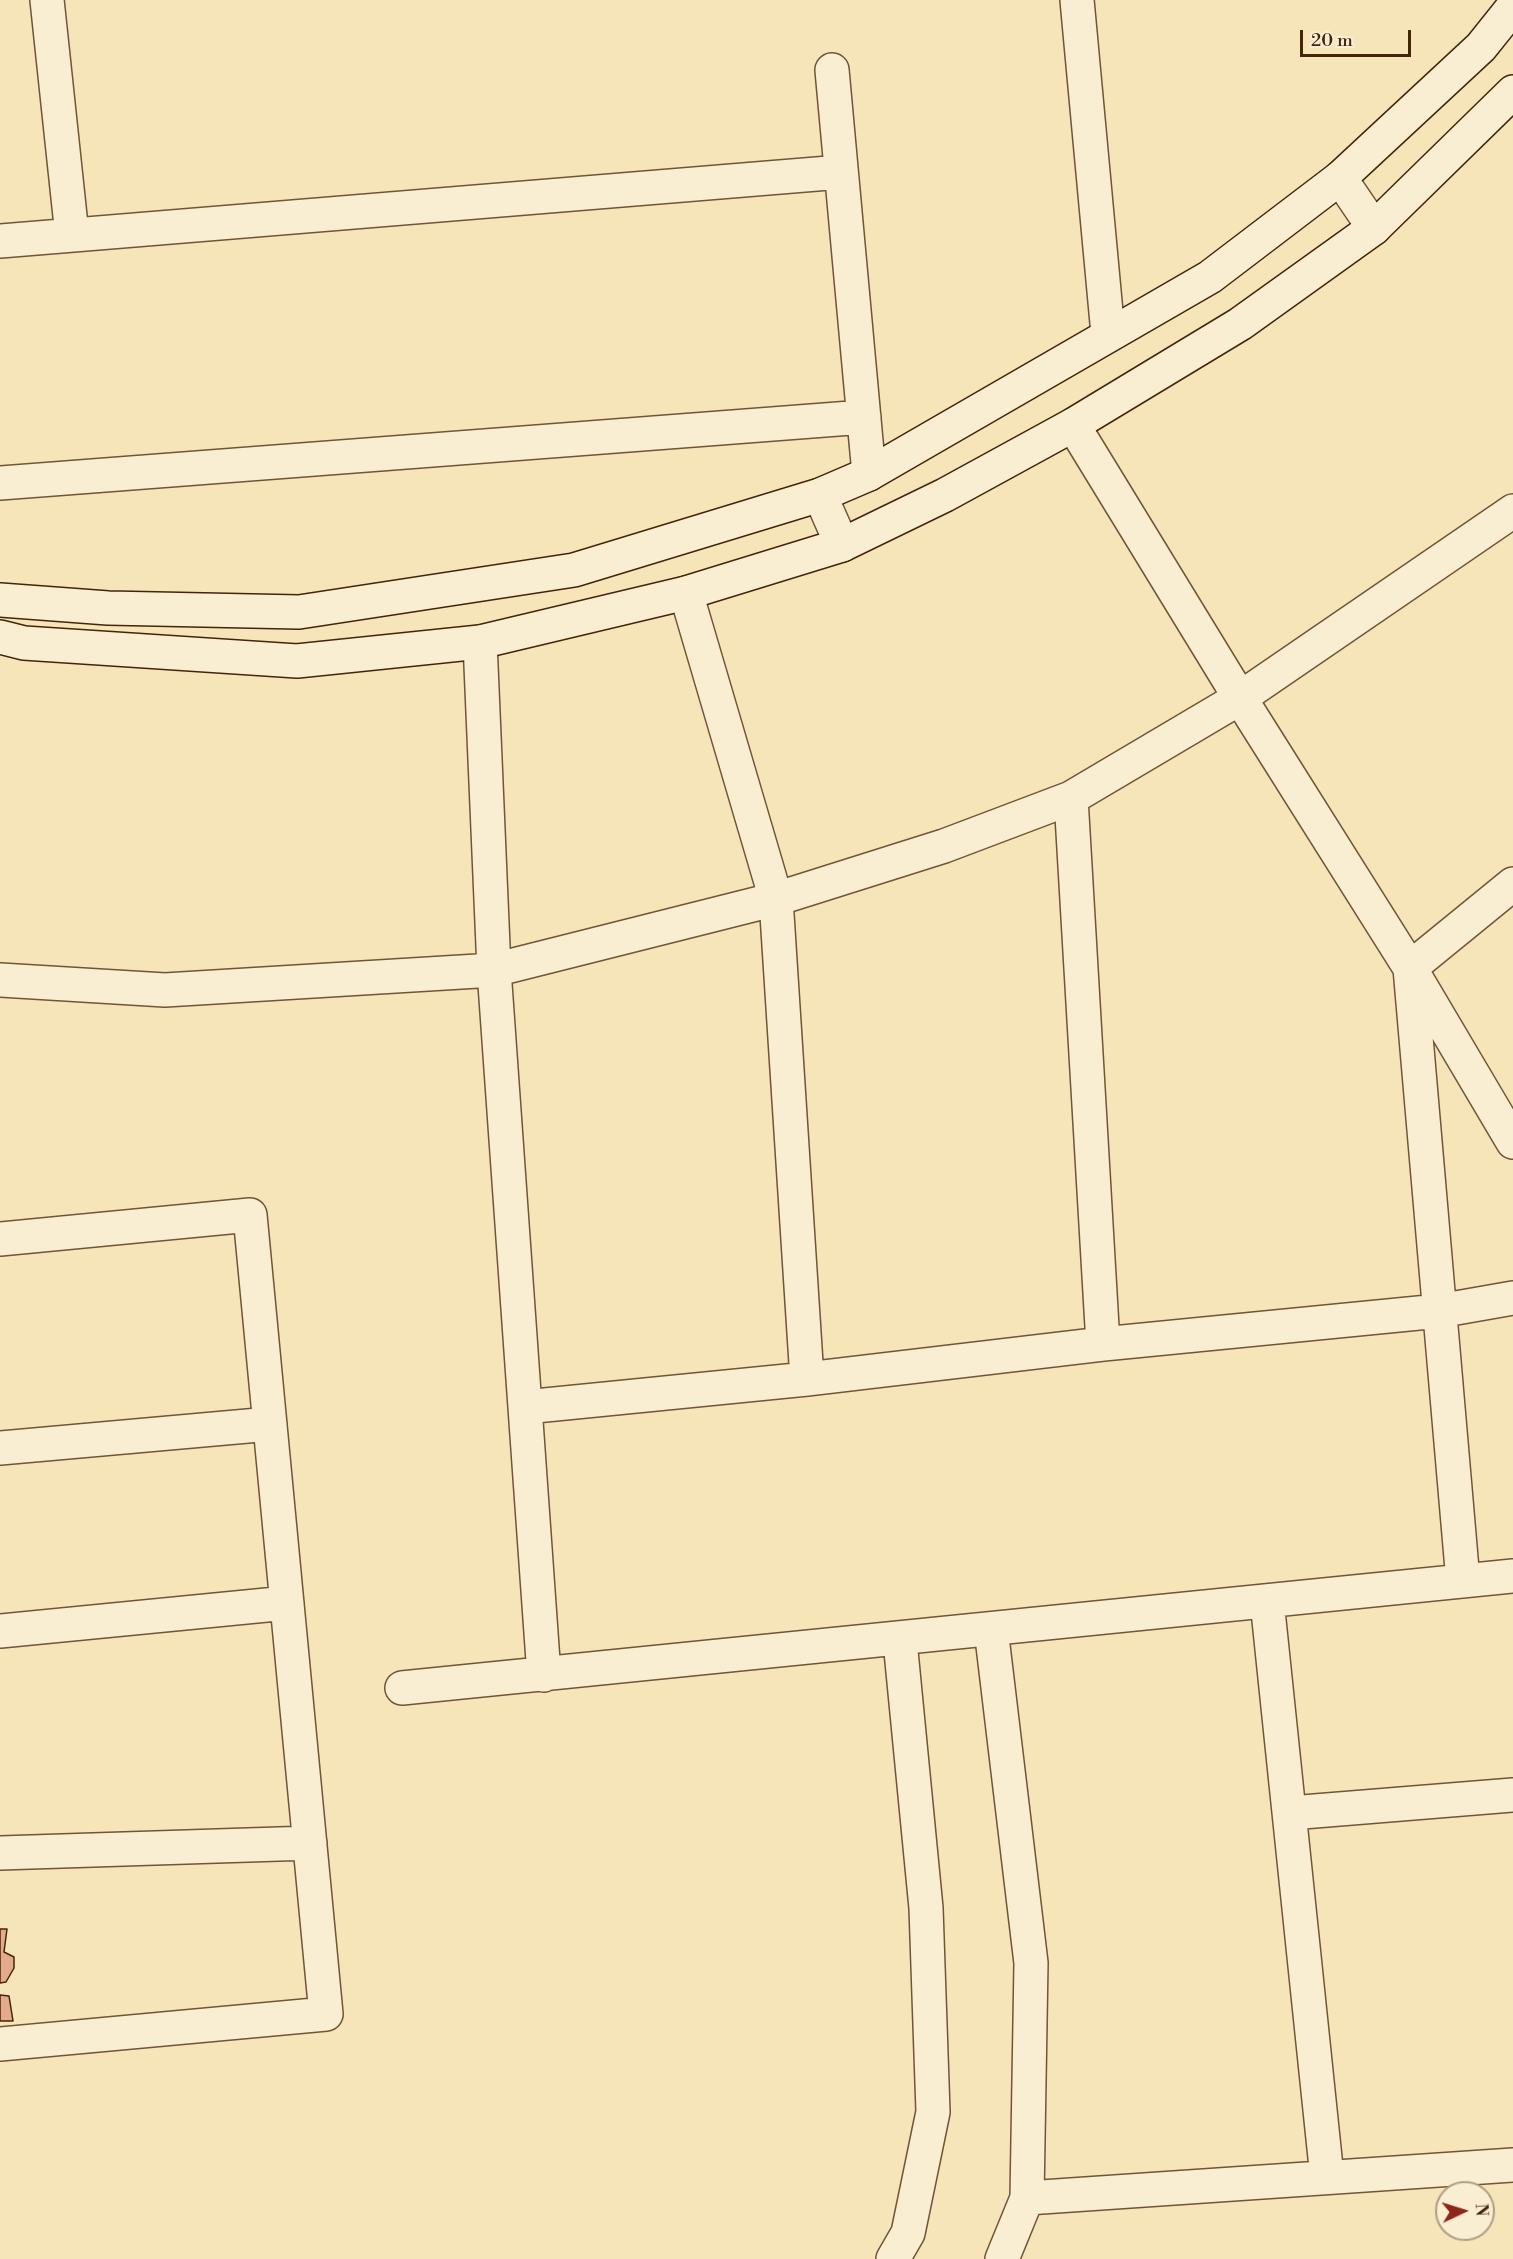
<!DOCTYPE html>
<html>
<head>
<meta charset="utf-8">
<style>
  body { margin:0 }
  #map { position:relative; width:1513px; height:2259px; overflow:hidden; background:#f6e5b9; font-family:"Libre Bodoni",serif }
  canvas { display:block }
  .north { position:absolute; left:1435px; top:2181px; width:60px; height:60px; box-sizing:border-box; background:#f9eed2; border:2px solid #b09e82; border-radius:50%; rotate:86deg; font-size:16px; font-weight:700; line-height:24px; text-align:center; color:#43250a }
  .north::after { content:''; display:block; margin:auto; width:21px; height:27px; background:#8f2418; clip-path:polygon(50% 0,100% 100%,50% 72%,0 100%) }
  .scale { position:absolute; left:1300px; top:30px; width:111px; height:27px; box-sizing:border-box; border:3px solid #43250a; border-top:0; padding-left:8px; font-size:18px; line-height:21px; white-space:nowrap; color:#43250a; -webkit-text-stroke:4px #f9eed2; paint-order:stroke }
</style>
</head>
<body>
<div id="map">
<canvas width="1513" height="2259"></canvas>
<div class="north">N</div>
<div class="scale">20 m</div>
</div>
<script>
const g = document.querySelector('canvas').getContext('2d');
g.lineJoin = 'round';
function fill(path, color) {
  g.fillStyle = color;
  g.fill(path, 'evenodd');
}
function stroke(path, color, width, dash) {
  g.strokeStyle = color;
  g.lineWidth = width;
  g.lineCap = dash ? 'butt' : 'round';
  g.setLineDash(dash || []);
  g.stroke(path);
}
const building = new Path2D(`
  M0 1929H7L4 1952 14 1957V1968L6 1982 0 1983Z
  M0 1995 9 1996 13 2021H0Z`);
const street = new Path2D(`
  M47 0 72 235
  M1077 0 1108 334
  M832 70 869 474
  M1340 178 1374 228
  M0 241 841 172
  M1073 425 1240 698 1410 968 1513 884
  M0 483 864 417
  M820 495 842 545
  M686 593 776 899 807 1379
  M480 642 494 970 544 1675
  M1071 798 1103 1344
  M0 980 165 990 494 970 776 899 944 846 1071 798 1240 698 1513 511
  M0 1239 250 1215 326 2014 0 2044
  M525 1407 807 1379 1103 1344 1439 1311 1513 1298
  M0 1448 270 1424
  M1463 1581 1410 968 1513 1142
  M1267 1601 1327 2177
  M991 1629 1031 1963 1027 2198 1002 2259
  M0 1631 287 1603
  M402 1688C773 1653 1143 1613 1513 1576
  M1290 1813 1513 1795
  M0 1853 310 1843
  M1027 2198 1513 2165
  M893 2259 908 2233 933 2112 926 1908 900 1641`);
const secondary = new Path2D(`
  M0 600 108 608 299 612 574 570 820 495 869 474 1210 277 1340 178 1481 47 1513 7
  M0 637 24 643 297 661 480 642 686 593 842 545 945 495 1073 425 1240 324 1374 228 1513 92`);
fill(building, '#e3ab8b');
stroke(building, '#43250a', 1.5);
stroke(street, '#705536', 36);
stroke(secondary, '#43250a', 36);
stroke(street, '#f9eed2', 33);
stroke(secondary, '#f9eed2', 33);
</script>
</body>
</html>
